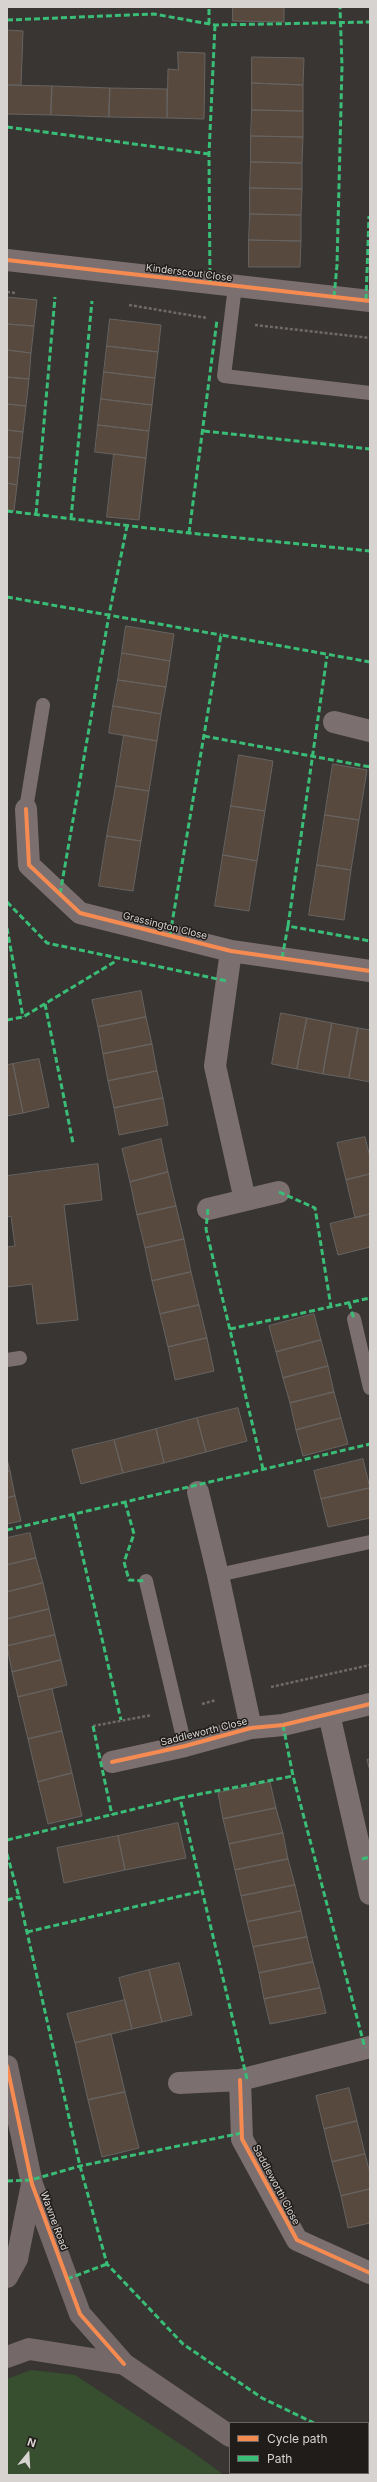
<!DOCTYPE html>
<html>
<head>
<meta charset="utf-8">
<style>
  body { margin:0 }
  #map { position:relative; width:377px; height:2482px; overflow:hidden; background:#383532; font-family:Inter,sans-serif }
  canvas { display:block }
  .frame { position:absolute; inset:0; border:8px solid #d7d3d1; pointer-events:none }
  .legend { position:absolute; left:229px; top:2422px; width:140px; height:52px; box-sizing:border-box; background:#1f1c1a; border:1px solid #696563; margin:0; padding:5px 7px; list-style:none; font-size:12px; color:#d7d3d1 }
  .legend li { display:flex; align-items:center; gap:8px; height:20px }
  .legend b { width:20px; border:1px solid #696563 }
  .north { position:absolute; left:8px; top:2434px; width:40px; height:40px; -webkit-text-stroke:3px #1f1c1a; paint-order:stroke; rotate:18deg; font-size:11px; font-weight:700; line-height:16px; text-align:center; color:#d7d3d1 }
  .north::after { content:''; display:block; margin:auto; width:14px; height:18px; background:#d7d3d1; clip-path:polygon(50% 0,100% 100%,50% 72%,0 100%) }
</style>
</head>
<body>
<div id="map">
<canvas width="377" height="2482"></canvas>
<div class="frame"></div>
<ul class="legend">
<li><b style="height:5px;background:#f68b52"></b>Cycle path</li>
<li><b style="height:5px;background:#3abd76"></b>Path</li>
</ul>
<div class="north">N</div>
</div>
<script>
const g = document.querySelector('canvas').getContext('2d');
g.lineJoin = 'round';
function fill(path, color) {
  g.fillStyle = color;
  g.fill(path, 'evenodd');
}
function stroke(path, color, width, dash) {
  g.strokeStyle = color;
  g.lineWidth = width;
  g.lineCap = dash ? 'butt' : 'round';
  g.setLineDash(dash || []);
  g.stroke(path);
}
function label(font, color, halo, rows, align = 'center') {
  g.font = font + ' Inter,sans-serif';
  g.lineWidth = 3;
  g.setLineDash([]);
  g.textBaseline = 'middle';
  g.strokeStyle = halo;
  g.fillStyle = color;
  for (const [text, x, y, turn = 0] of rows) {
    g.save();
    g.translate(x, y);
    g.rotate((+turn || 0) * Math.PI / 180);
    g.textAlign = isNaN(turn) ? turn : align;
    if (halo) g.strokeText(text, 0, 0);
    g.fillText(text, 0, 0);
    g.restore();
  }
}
const green = new Path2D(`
  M31 2370 75 2375 191 2451 224 2475H7V2379Z`);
const building = new Path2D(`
  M233 7H284V22L233 21Z
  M7 30 23 31 21 85H7Z
  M178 52 205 53 204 119 167 118 168 69 178 70Z
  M252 57 304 58 303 85 252 83Z
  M252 83 303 85V111L252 110Z
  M7 85 52 86 51 115 7 114Z
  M52 86 110 88 109 117 51 115Z
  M110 88 167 89V118L109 117Z
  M252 110 303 111V137L251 136Z
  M251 136 303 137 302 163 251 162Z
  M251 162 302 163V189L250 188Z
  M250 188 302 189 301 215 250 214Z
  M250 214 301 215V241L249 240Z
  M249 240 301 241 300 267H249Z
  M7 297 37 300 34 326 7 324Z
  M110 319 161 325 158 352 107 346Z
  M7 324 34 326 31 353 7 350Z
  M107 346 158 352 155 378 104 372Z
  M7 350 31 353 29 379 7 377Z
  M104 372 155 378 152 405 101 399Z
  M7 377 29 379 26 406 7 404Z
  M101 399 152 405 149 431 98 425Z
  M7 404 26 406 23 432 7 430Z
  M98 425 149 431 146 458 95 452Z
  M7 430 23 432 20 458 7 457Z
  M114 454 146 458 139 520 107 517Z
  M7 457 20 458 17 485 7 483Z
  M7 483 17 485 14 511 7 510Z
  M126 626 174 634 170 661 122 653Z
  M122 653 170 661 166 687 118 680Z
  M118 680 166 687 161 714 113 706Z
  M113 706 161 714 157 741 109 733Z
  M124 735 157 741 149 791 116 786Z
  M239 755 273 761 265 811 231 806Z
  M333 764 367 770 359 820 325 815Z
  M116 786 149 791 141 841 107 836Z
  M231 806 265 811 257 861 223 855Z
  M325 815 359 820 351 870 317 865Z
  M107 836 141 841 133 891 99 886Z
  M223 855 257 861 249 911 215 906Z
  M317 865 351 870 344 920 309 915Z
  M141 991 146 1017 98 1027 92 1000Z
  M281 1013 307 1018 297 1069 272 1064Z
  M146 1017 152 1044 103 1054 98 1027Z
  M307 1018 332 1023 323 1074 297 1069Z
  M332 1023 358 1028 349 1078 323 1074Z
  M358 1028 370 1030V1082L349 1078Z
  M152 1044 157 1071 108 1081 103 1054Z
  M39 1059 49 1107 23 1113 13 1064Z
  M13 1064 23 1113 7 1116V1065Z
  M157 1071 163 1098 114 1108 108 1081Z
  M163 1098 168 1125 119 1135 114 1108Z
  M365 1137 370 1157V1174L346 1180 337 1143Z
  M161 1139 168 1172 130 1182 122 1149Z
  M98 1164 102 1200 64 1205 78 1320 37 1324 32 1284 7 1287V1247L15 1246 11 1216 7 1217V1176Z
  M168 1172 176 1206 137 1215 130 1182Z
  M370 1174V1214L355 1218 346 1180Z
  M176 1206 184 1239 145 1248 137 1215Z
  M370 1214V1247L338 1255 330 1224Z
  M184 1239 191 1272 152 1281 145 1248Z
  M191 1272 199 1305 160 1314 152 1281Z
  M199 1305 207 1338 168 1347 160 1314Z
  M314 1314 321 1340 276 1352 269 1326Z
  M207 1338 214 1371 175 1380 168 1347Z
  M321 1340 328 1366 283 1378 276 1352Z
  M328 1366 334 1392 290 1403 283 1378Z
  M334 1392 341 1418 296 1430 290 1403Z
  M238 1408 247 1441 206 1452 197 1418Z
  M197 1418 206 1452 164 1463 156 1429Z
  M341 1418 348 1444 303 1456 296 1430Z
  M156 1429 164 1463 123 1473 114 1440Z
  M114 1440 123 1473 81 1484 72 1450Z
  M7 1459 10 1471H7Z
  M363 1459 370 1488 321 1499 314 1471Z
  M7 1471H10L15 1496 7 1498Z
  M370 1488V1518L328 1527 321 1499Z
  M15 1496 21 1521 7 1524V1498Z
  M30 1533 36 1558 7 1565V1538Z
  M36 1558 43 1583 7 1592V1565Z
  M43 1583 49 1609 7 1619V1592Z
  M49 1609 55 1635 7 1646V1619Z
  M55 1635 61 1660 12 1672 7 1646Z
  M61 1660 67 1685 18 1697 12 1672Z
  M52 1689 62 1731 28 1739 18 1697Z
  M62 1731 72 1773 38 1782 28 1739Z
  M370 1759V1771L367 1760Z
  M72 1773 82 1816 48 1824 38 1782Z
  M270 1782 276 1808 223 1819 218 1793Z
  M276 1808 283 1833 229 1844 223 1819Z
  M178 1823 186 1858 125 1870 118 1836Z
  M283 1833 288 1859 235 1870 229 1844Z
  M118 1836 125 1870 64 1883 57 1848Z
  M288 1859 295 1885 241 1896 235 1870Z
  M295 1885 301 1911 247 1922 241 1896Z
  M301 1911 307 1937 253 1947 247 1922Z
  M307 1937 313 1962 259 1973 253 1947Z
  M313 1962 320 1988 264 1999 259 1973Z
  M179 1963 192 2015 162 2022 149 1970Z
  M149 1970 162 2022 132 2029 119 1978Z
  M320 1988 326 2013 270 2024 264 1999Z
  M125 2000 132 2029 75 2043 67 2014Z
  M111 2034 125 2092 88 2100 75 2043Z
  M349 2088 357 2121 324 2129 316 2096Z
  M125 2092 139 2148 102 2157 88 2100Z
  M357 2121 365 2154 332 2162 324 2129Z
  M365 2154 370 2173V2189L341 2196 332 2162Z
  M370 2189V2223L348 2228 341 2196Z`);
const path = new Path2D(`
  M7 292 16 293
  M129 305 207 318
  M255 325 370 338
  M271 1687 370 1665
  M202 1704 216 1700
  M93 1726 152 1715`);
const lane = new Path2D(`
  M235 286 224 376 370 393
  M26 809 43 705
  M354 1319 370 1388
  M7 1360 20 1358
  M218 1575 370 1542
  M146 1581 185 1746`);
const street = new Path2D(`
  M7 260 370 301
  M334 722 370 731
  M26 809 29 865 80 913 231 951 370 971
  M231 951 215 1066 245 1200
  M208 1209 279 1192
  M198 1492 218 1575 251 1728
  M329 1714 370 1894
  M112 1762 185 1746 251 1728 283 1725 370 1704
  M240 2080 242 2139 297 2240 370 2273
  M179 2083 240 2080 370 2047`);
const secondary = new Path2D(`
  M7 2066 32 2184 80 2314 124 2364
  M7 2277 17 2259 32 2184
  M7 2357 29 2349 124 2364 230 2436
  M270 2473 272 2475
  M321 2473 327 2475`);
const quiet = new Path2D(`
  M7 20 154 14 215 25 370 22
  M209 24V7
  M7 127 209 154
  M210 283 209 154 215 25
  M334 297 337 265 342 66 340 7
  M366 300 369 216
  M204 431 370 449
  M7 511 189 533 370 551
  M36 514 55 297
  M71 519 92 301
  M189 533 217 320
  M7 597 221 635
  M204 736 370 767
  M60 894 109 615 127 526
  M7 902 47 943 227 981
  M288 926 327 656
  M7 928 23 1017
  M170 935 221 635 370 662
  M282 958 288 926 370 941
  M45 1004 73 1143
  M7 1020 23 1017 116 961
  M279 1192 315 1208 331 1307
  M208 1209 206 1229 263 1469
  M349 1303 354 1319
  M230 1329 370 1298
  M125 1502 134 1534 124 1562 129 1580 146 1581
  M73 1515 121 1720
  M7 1530 370 1444
  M283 1725 293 1776 365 2048
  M93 1726 112 1815
  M7 1840 180 1798
  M7 1854 19 1897
  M362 1859 370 1857
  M7 1900 19 1897 80 2166 107 2264 183 2344 262 2398 314 2423
  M27 1932 202 1891
  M247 2079 180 1798 293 1776
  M7 2181 31 2180 80 2166 242 2133
  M67 2279 107 2264
  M368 2447 370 2448
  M354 2475V2473`);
const cycleway = new Path2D(`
  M7 260 370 301
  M26 809 29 865 80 913 231 951 370 971
  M112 1762 185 1746 251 1728 283 1725 370 1704
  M7 2066 32 2184 80 2314 124 2364
  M240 2080 242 2139 297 2240 370 2273`);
const streetNames = [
  ["Kinderscout Close",189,273,7],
  ["Grassington Close",165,926,14],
  ["Saddleworth Close",204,1732,-14],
  ["Saddleworth Close",276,2185,62],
  ["Wawne Road",54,2221,70]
];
fill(green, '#374f2f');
fill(building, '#58493e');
stroke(building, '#666361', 1);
stroke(path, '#716968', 2.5, [3, 2]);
stroke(lane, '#7c6f70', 14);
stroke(street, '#7c6f70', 22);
stroke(secondary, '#746868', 22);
stroke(quiet, '#3abd76', 3, [6, 3]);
stroke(cycleway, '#f68b52', 4);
label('10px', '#d7d3d1', '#1f1c1a', streetNames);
</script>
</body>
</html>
